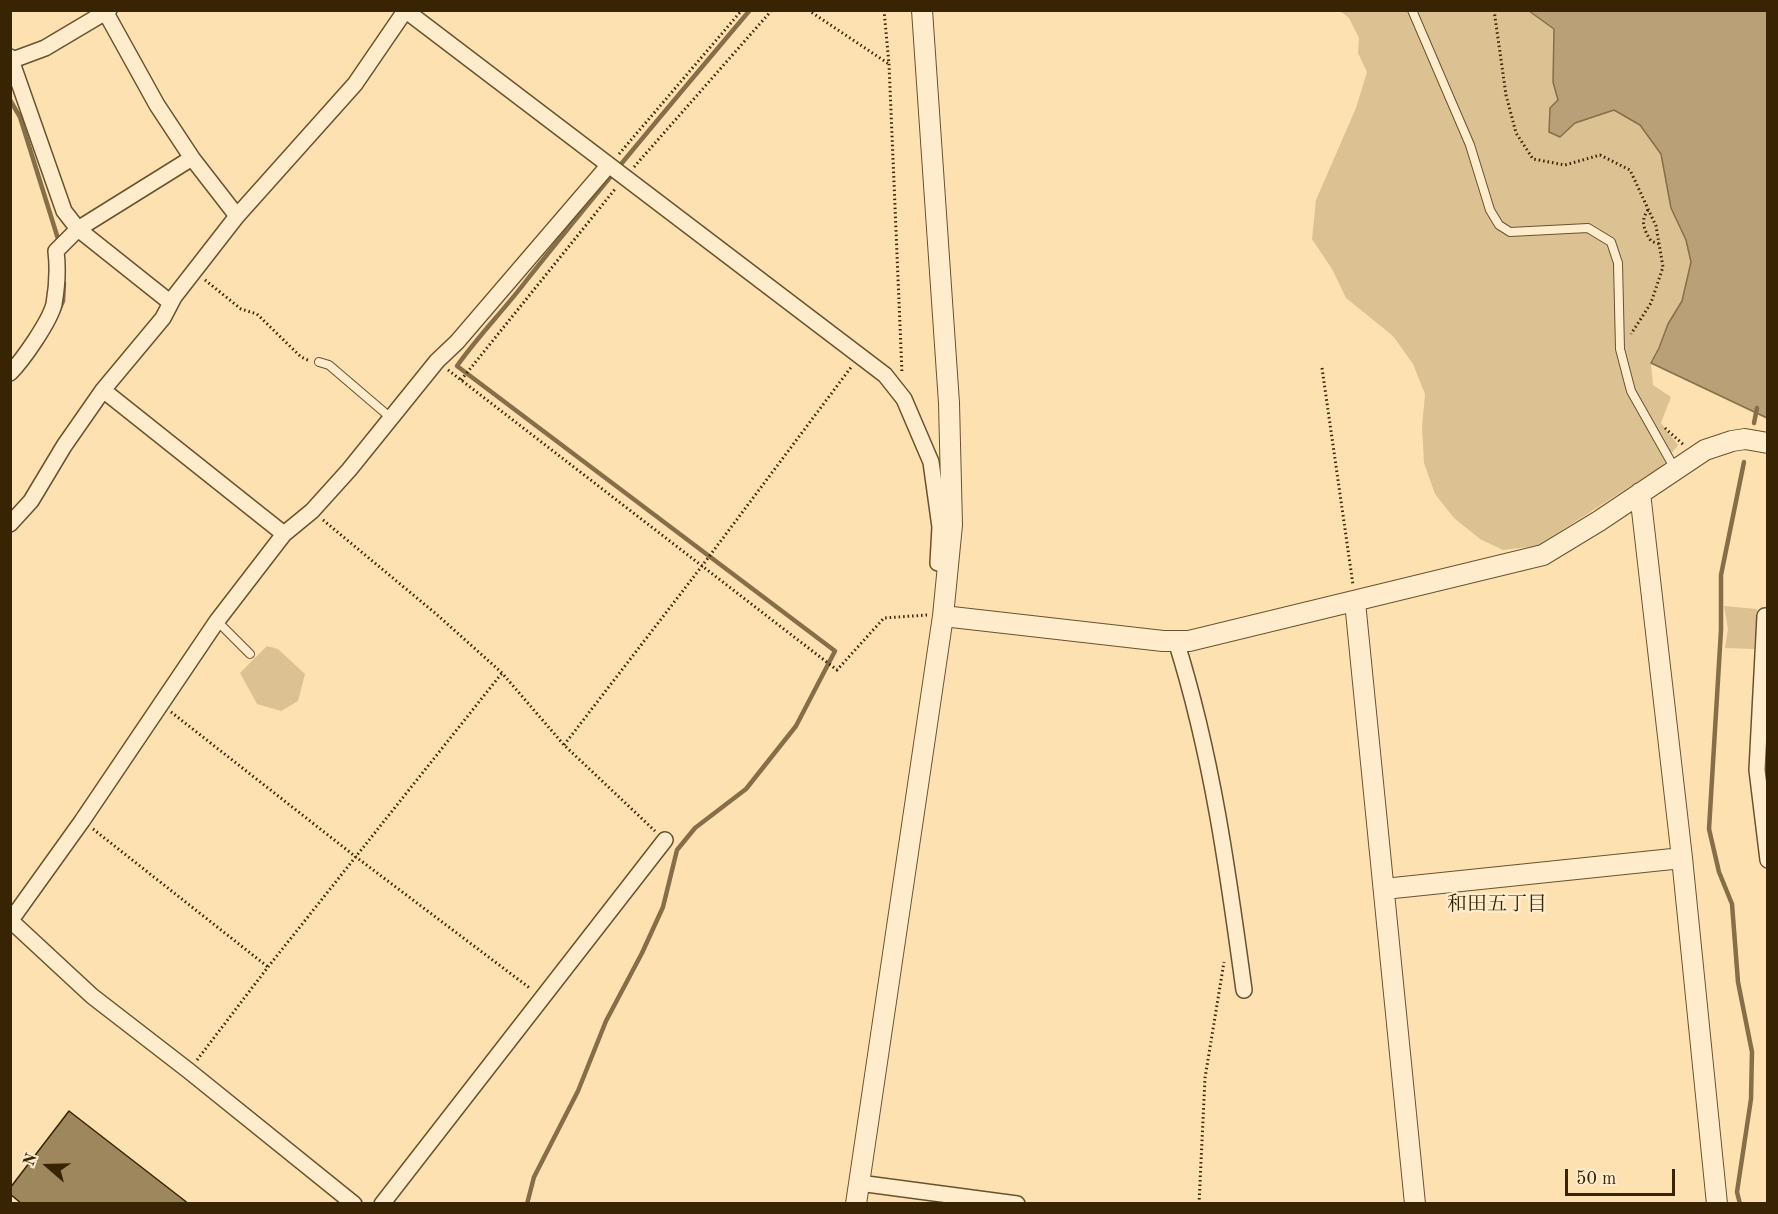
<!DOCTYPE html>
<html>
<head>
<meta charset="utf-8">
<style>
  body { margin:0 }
  #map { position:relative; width:1778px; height:1214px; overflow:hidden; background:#fde1b1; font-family:"Old Standard TT",serif }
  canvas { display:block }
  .frame { position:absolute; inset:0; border:12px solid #382302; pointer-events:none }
  .north { position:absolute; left:18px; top:1136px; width:60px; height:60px; -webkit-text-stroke:4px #feeccc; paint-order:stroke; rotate:290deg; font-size:16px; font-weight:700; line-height:24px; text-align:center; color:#382302 }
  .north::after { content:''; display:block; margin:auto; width:21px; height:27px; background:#382302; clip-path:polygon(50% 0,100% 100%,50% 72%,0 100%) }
  .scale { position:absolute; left:1565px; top:1169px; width:110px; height:27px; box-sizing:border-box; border:3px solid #382302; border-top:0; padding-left:8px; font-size:18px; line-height:21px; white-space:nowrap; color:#382302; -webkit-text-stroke:4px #feeccc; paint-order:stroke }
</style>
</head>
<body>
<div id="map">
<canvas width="1778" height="1214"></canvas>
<div class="frame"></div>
<div class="north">N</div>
<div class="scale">50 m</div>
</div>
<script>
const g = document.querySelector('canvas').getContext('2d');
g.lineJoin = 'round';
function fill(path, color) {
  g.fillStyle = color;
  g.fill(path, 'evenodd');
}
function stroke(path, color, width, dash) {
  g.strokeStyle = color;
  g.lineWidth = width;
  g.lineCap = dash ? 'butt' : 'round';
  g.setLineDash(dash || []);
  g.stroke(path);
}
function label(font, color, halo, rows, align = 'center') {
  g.font = font + ' "Old Standard TT","Noto Serif JP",serif';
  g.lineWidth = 5;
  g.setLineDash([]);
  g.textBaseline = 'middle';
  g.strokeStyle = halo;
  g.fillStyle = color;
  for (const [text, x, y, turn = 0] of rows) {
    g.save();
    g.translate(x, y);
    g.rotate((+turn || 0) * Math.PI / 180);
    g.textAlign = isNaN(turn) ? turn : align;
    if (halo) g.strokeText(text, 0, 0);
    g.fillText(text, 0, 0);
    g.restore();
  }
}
const green = new Path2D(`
  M1340 11H1529L1554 29 1553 82 1558 100 1560 136 1575 123 1614 110 1640 125 1661 154 1671 208 1686 240 1691 262 1682 301 1668 324 1659 348 1651 363 1653 385 1671 397 1661 423 1678 445 1662 466 1537 546 1503 550 1480 539 1454 518 1435 494 1424 463 1422 427 1425 394 1413 364 1393 336 1346 298 1332 269 1312 239 1316 200 1356 108 1367 72 1358 53 1359 38 1349 18Z
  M1724 606 1757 609 1754 649 1725 648 1728 629Z
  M267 646 278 649 305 674 298 701 281 711 257 704 240 673Z`);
const water = new Path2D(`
  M1529 11H1767V418L1651 363 1659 348 1668 324 1682 301 1691 262 1686 240 1671 208 1661 154 1640 125 1614 110 1575 123 1560 137 1549 132 1550 108 1558 100 1553 82 1554 29Z`);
const stream = new Path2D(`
  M10 100 20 117 59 242
  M59 310 63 301 64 283
  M1754 423 1757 408
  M527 1204 534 1177 578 1091 606 1021 642 953 663 907 677 850 695 828 746 789 796 726 835 651 457 366C478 336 504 310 526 281 599 189 674 100 750 10
  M1740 1204 1737 1192 1751 1099 1752 1052 1738 982 1732 904 1719 872 1709 829 1721 630V575L1744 462`);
const building = new Path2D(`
  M69 1111 189 1204H22L10 1194V1188Z`);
const path = new Path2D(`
  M808 10 889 64
  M884 10 889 64 902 373
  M1494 10 1506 95 1516 133 1533 159 1565 165 1600 155 1630 170 1656 226 1663 267 1651 303 1631 334
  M619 154 742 10
  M634 167 772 10
  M1648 210C1640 221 1644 230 1651 241L1659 244
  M205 280 241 309 257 314 301 357 310 361
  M1322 368 1353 585
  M448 370 837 670 884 618 927 615
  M461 380 616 188
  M1665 428 1685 446
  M323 520 435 613 502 673 564 745 655 831
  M171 712 356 857 531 989
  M564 745 702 566 852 366
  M93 829 268 967
  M197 1060 268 967 502 673
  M1199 1204 1205 1078 1224 962`);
const service = new Path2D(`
  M1412 10 1470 145 1490 210 1499 225 1510 232 1588 228 1611 242 1618 263 1620 349 1631 391 1675 469
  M319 362 329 365 391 418
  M217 621 250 654`);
const minor = new Path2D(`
  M405 10 885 375 904 399 931 462 940 527 938 563 947 566
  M106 13 157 105 192 158 237 216
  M10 57 64 211 78 229 171 303
  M10 61 45 48 109 10
  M10 373C23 360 50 321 54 304 57 287 58 268 56 251L78 229 192 158
  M103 390 284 534
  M10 524 31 501 64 446 103 390 163 318 174 297 237 216 355 84 405 11
  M1768 616H1765L1757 770 1768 860
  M1176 641C1212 755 1228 872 1244 990
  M10 920 92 996 189 1071 354 1204
  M11 920 82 821 217 621 284 534 312 511 349 470 437 361 457 342 608 166
  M859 1183 1017 1204
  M382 1204 665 840`);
const tertiary = new Path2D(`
  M1640 493 1682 858 1717 1204
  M1355 602 1415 1204
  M943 616 1163 641H1189L1543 555 1599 521 1705 450 1732 441 1745 439 1768 443
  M1384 889 1682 858
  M856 1204 943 616 952 525 949 403 922 10`);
const neighbourhoodNames = [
  ["和田五丁目",1497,905]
];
fill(green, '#dcc193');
fill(water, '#baa076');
stroke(water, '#866e48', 1.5);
stroke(stream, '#866e48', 4.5);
fill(building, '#9e865d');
stroke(building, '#382302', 1.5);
stroke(service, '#69522e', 10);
stroke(minor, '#69522e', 18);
stroke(tertiary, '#69522e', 22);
stroke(path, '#382302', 3, [1.5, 3]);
stroke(service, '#feeccc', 8);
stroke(minor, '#feeccc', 15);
stroke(tertiary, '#feeccc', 20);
label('20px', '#382302', '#feeccc', neighbourhoodNames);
</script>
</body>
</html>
